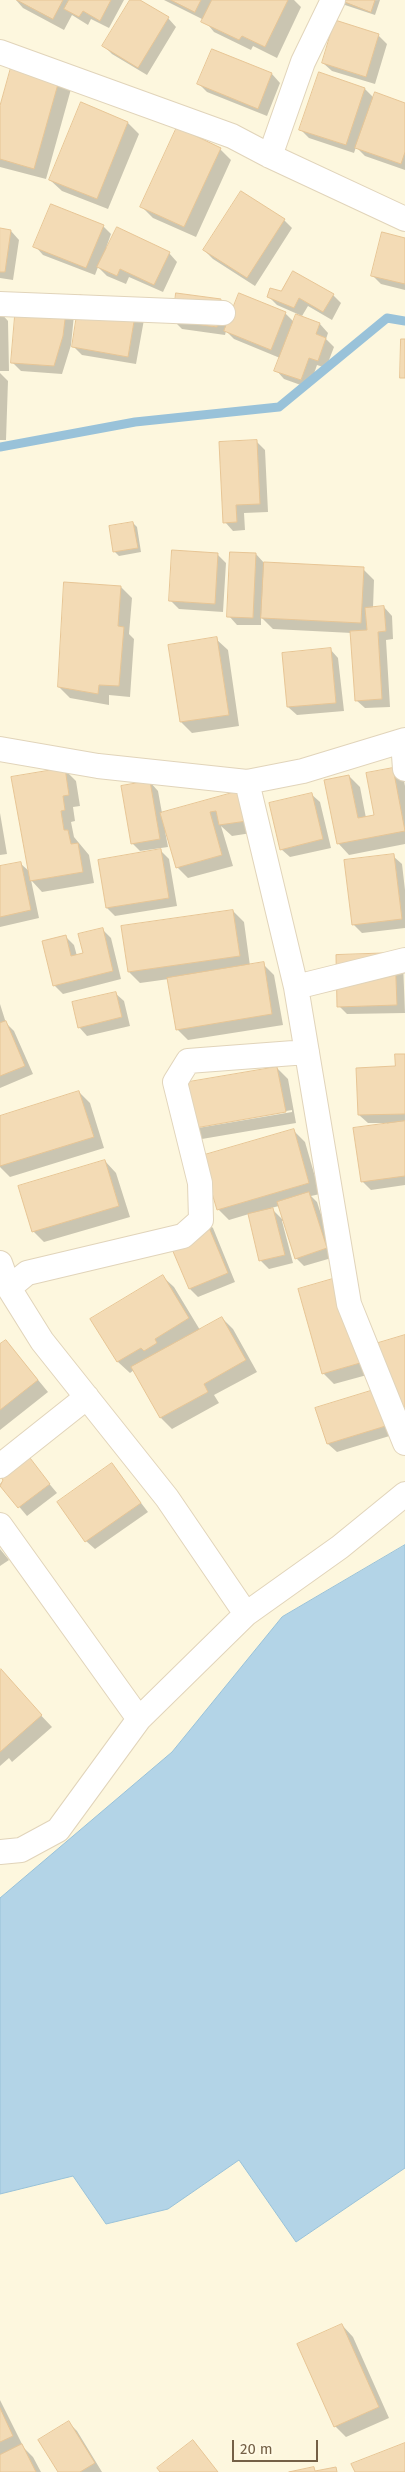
<!DOCTYPE html>
<html>
<head>
<meta charset="utf-8">
<style>
  body { margin:0 }
  #map { position:relative; width:405px; height:2472px; overflow:hidden; background:#fdf7de; font-family:"Fira Sans",sans-serif }
  canvas { display:block }
  .scale { position:absolute; left:232px; top:2440px; width:86px; height:22px; box-sizing:border-box; border:2px solid #746046; border-top:0; padding-left:6px; font-size:15px; line-height:18px; white-space:nowrap; color:#746046; -webkit-text-stroke:4px #fffae5; paint-order:stroke }
</style>
</head>
<body>
<div id="map">
<canvas width="405" height="2472"></canvas>
<div class="scale">20 m</div>
</div>
<script>
const g = document.querySelector('canvas').getContext('2d');
g.lineJoin = 'round';
function fill(path, color) {
  g.fillStyle = color;
  g.fill(path, 'evenodd');
}
function stroke(path, color, width, dash) {
  g.strokeStyle = color;
  g.lineWidth = width;
  g.lineCap = dash ? 'butt' : 'round';
  g.setLineDash(dash || []);
  g.stroke(path);
}
const water = new Path2D(`
  M405 1545V2168L296 2242 239 2160 168 2209 106 2224 73 2176 0 2194V1898L172 1752 282 1617Z`);
const shadow = new Path2D(`
  M16 0H124L109 28 91 19 88 25 72 15 64 30 23 8Z
  M131 0H137L168 18 176 27 147 75 112 54 104 46Z
  M164 0H294L301 7 277 58 253 46 251 50 214 32 204 20Z
  M380 0 375 15 345 5 341 1Z
  M378 35 387 44 375 84 332 71 323 63Z
  M212 51 272 74 280 83 267 116 207 92 199 84Z
  M13 65 71 89 46 179 0 167V111Z
  M320 74 365 89 374 98 405 105V170L365 156 356 147 354 153 309 138 300 129Z
  M128 123 139 134 108 209 62 191 50 180Z
  M220 149 231 160 196 237 153 218 142 207Z
  M284 220 292 228 255 286 213 259 204 250Z
  M103 226 111 234 106 248 169 253 177 262 163 292 129 277 126 284 107 276 98 267 95 275 43 255 35 246Z
  M0 230 11 231 19 240 13 280 0 278Z
  M405 239V290L381 284 372 275Z
  M282 292 333 295 341 303 332 320 308 306 302 316 277 305 269 297Z
  M220 300 229 308 226 326 285 313 294 322 296 316 320 324 328 333 326 339 334 347 326 368 317 365 309 388 284 379 276 370 280 358 234 339 226 331 225 335 182 329 174 321Z
  M75 305 71 345 62 374 21 371 13 363Z
  M0 312 8 321 9 371H0Z
  M145 314 136 364 82 355 73 346Z
  M0 373 8 381 6 440H0Z
  M256 441 265 450 268 512 244 513 245 530 233 531 225 522Z
  M133 523 137 527 141 552 119 556 114 551Z
  M217 554 226 563 223 612 179 609 170 600Z
  M256 554 265 564 363 569 374 580 373 608 384 607 392 616 393 639 386 640 390 707 365 708 356 700 352 633 273 629 261 617V625H237L229 616Z
  M121 587 132 598 129 634 134 639 130 697 109 695V705L70 698 59 687Z
  M216 639 228 650 239 726 192 733 181 722Z
  M330 649 338 658 344 711 297 715 288 707Z
  M65 770 76 781 80 806 73 807 75 821 71 822 74 837 89 855 94 883 42 892 31 880 39 918 0 927V868L21 864 30 872Z
  M393 770 404 781 405 786V844L349 855 338 843 349 776 360 787 366 818 376 816Z
  M150 782 158 791 162 813 243 791 258 832 232 836 221 826 233 866 188 878 177 867 167 830 165 831 168 847 140 851 132 843Z
  M311 794 320 802 331 848 290 857 281 849Z
  M0 813 7 854 0 855Z
  M161 851 169 859 177 906 115 916 107 908Z
  M393 856 402 864 405 890V928L362 933 353 924Z
  M233 911 244 922 250 966 263 964 274 975 283 1025 188 1040 177 1029 169 979 140 983 129 972Z
  M102 929 111 938 121 979 63 994 54 985 65 936 74 945 77 956 84 954Z
  M403 963 405 1013 347 1014 339 1006Z
  M115 993 124 1001 130 1026 87 1036 79 1027Z
  M0 1004 6 1023 14 1031 33 1074 0 1088Z
  M405 1055V1185L371 1190 362 1181 387 1123H368L359 1115Z
  M277 1068 288 1079 296 1123 196 1140 185 1129ZM292 1110V1112L198 1128V1126Z
  M79 1092 90 1103 104 1148 10 1177 0 1167V1117Z
  M294 1131 305 1142 320 1194 311 1196 317 1202 335 1257 304 1266 296 1258 284 1221H282L293 1263 269 1269 261 1261 249 1214 229 1220 218 1209ZM279 1206 284 1221 271 1208Z
  M105 1161 116 1173 130 1217 44 1242 33 1231Z
  M204 1220 213 1228 235 1282 198 1297 190 1289 168 1236Z
  M162 1276 174 1287 200 1330 222 1318 233 1329 257 1372 214 1395 219 1403 172 1429 161 1418 134 1370 130 1373 118 1362 92 1320Z
  M299 1290 378 1372 334 1384 323 1373Z
  M6 1341 48 1392 0 1430V1346Z
  M377 1390 396 1434 337 1452 328 1444 317 1409Z
  M26 1456 57 1493 27 1516 0 1484Z
  M112 1465 148 1512 95 1549 86 1541Z
  M0 1549 9 1560 0 1566Z
  M0 1672 52 1727 12 1762 9 1758 0 1766Z
  M342 2325 353 2337 389 2418 346 2437 335 2426Z
  M0 2400 24 2448 33 2457 41 2472H0Z
  M69 2423 77 2431 102 2472H59Z`);
const stream = new Path2D(`
  M0 447 135 422 279 407 387 318 405 321`);
const building = new Path2D(`
  M17 0H63L53 19Z
  M69 0H111L100 21 83 11 79 17 64 9Z
  M130 0H140L169 17 138 68 102 46Z
  M171 0H201L195 12Z
  M212 0H288L265 47 242 36 239 40 201 22Z
  M340 0H375L371 12Z
  M335 20 379 34 366 77 322 63Z
  M212 49 272 73 258 109 197 84Z
  M12 64 60 77 34 169 0 159V106Z
  M319 72 365 88 346 145 299 130Z
  M375 92 405 103V152L401 164 355 148Z
  M81 102 128 122 97 199 49 180Z
  M177 127 221 148 184 227 140 207Z
  M241 191 285 219 247 278 203 250Z
  M51 204 104 225 86 268 33 247Z
  M117 227 170 252 154 285 120 269 117 276 97 267Z
  M0 228 11 230 5 272H0Z
  M382 232 405 238V284L371 276Z
  M293 271 334 294 323 312 299 298 294 308 267 297 270 288 281 291Z
  M17 293 68 295 63 336 54 366 11 363Z
  M176 293 221 299 217 327 173 321Z
  M239 293 286 312 271 350 224 331Z
  M80 295 137 304 128 357 72 347Z
  M296 314 320 323 316 334 326 338 318 361 309 358 301 380 274 371Z
  M401 339H405V378H400Z
  M257 440 260 504 236 505 237 522 223 523 219 442Z
  M133 522 138 548 113 552 109 526Z
  M172 550 218 553 215 604 169 601Z
  M230 552 256 553 253 618 227 617Z
  M264 562 364 567 361 623 261 618Z
  M64 582 121 586 118 626 124 627 119 686 99 685 98 694 58 687Z
  M384 606 386 631 378 632 382 699 355 701 350 631 367 630 365 608Z
  M217 637 229 715 180 722 168 645Z
  M331 648 336 703 287 707 282 653Z
  M65 768 69 795 63 796 65 810 61 811 64 830H68L71 844 78 843 83 872 30 881 11 777Z
  M393 768 405 831 337 844 324 780 349 775 358 818 374 815 366 773Z
  M150 781 160 839 131 844 121 786Z
  M243 790 247 821 219 825 216 811 210 812 222 855 176 868 160 813Z
  M312 793 323 839 280 850 269 803Z
  M161 849 169 898 106 908 98 860Z
  M394 854 402 919 352 925 344 860Z
  M21 862 31 910 0 917V866Z
  M233 910 240 956 128 972 121 926Z
  M103 928 113 971 53 986 42 941 66 935 71 956 83 953 78 934Z
  M395 953 397 1005 337 1007 336 955Z
  M264 962 272 1014 176 1030 167 978Z
  M116 992 122 1017 78 1028 72 1002Z
  M6 1021 25 1066 0 1076V1023Z
  M395 1054H405V1114L358 1115 356 1068 395 1066Z
  M277 1067 286 1112 184 1130 177 1084Z
  M79 1091 94 1137 0 1166V1116Z
  M405 1121V1176L361 1182 353 1128Z
  M294 1129 309 1183 217 1210 201 1156Z
  M105 1160 119 1206 32 1232 18 1186Z
  M309 1192 327 1248 295 1259 277 1202Z
  M273 1208 285 1255 259 1261 248 1214Z
  M205 1218 228 1273 189 1289 166 1235Z
  M163 1275 189 1318 155 1339 157 1343 144 1351 141 1348 117 1362 90 1319Z
  M343 1276 367 1361 322 1374 298 1289Z
  M222 1317 246 1360 204 1384 208 1392 160 1418 131 1367Z
  M405 1335V1407L395 1410 375 1344Z
  M6 1340 38 1380 0 1410V1344Z
  M377 1389 389 1425 327 1444 315 1408Z
  M27 1454 50 1484 18 1508 0 1486 3 1480 0 1476Z
  M112 1463 141 1503 85 1542 57 1502Z
  M1 1669 42 1715 0 1752V1670Z
  M342 2324 379 2407 334 2427 297 2344Z
  M0 2408 13 2436 0 2442Z
  M69 2421 95 2463 80 2472H58L38 2440Z
  M193 2440 218 2472H160L157 2468Z
  M405 2443V2472H355L351 2464Z
  M22 2444 36 2472H0V2455Z
  M314 2467 315 2471 336 2467 337 2472H289Z`);
const minor = new Path2D(`
  M0 52 232 136 270 156 405 219
  M270 156 303 62 333 0
  M0 304 223 313
  M403 741 405 769
  M0 749 98 766 247 782 303 771 405 740
  M247 782 296 987 349 1304 405 1443
  M296 987 405 960
  M0 1263 9 1288 42 1341 167 1498 246 1614
  M9 1288 27 1273 183 1236 201 1220 200 1183 175 1082 188 1061 307 1052
  M0 1466 87 1397
  M0 1525 139 1719
  M0 1852 21 1850 58 1830 139 1719 246 1614 340 1547 405 1494`);
fill(water, '#b3d4e7');
stroke(water, '#99c2d9', 1);
fill(shadow, '#0003');
stroke(stream, '#99c2d9', 9);
fill(building, '#f3dbb5');
stroke(building, '#e7c595', 1);
stroke(minor, '#e1d4ba', 26);
stroke(minor, '#fff', 24);
</script>
</body>
</html>
